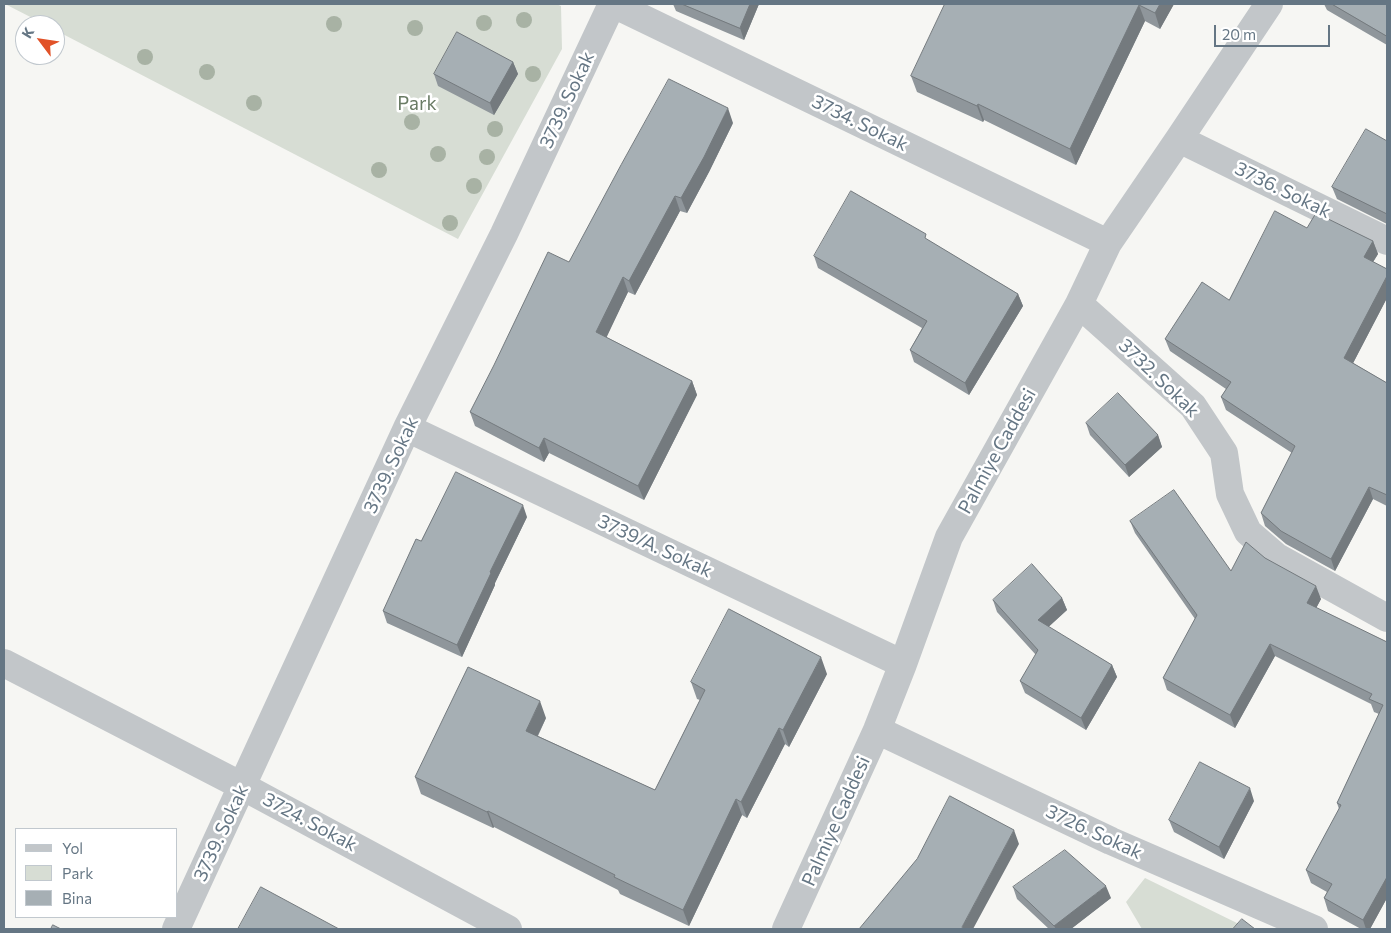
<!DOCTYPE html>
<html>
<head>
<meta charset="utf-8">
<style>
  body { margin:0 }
  #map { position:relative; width:1391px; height:933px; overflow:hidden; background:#f6f6f3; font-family:Commissioner,sans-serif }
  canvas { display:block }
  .frame { position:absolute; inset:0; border:5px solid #657684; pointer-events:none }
  .legend { position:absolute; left:15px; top:828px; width:162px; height:90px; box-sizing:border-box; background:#fff; border:1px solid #c1c8ce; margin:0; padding:6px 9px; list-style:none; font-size:15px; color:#657684 }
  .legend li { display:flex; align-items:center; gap:10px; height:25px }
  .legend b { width:25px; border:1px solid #c1c8ce }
  .north { position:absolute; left:15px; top:15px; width:50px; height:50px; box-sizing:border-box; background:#fff; border:1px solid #c1c8ce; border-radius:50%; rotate:301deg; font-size:14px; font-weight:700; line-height:20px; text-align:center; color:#657684 }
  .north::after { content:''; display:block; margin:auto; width:18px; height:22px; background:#e15228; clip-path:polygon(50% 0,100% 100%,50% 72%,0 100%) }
  .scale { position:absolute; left:1214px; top:25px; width:116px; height:22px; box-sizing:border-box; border:2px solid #657684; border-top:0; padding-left:6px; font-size:15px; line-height:18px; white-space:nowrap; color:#657684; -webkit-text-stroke:4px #fff; paint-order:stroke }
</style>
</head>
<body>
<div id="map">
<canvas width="1391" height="933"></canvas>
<div class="frame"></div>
<ul class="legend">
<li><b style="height:6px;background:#c2c6c9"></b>Yol</li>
<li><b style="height:14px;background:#d7ddd4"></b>Park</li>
<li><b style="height:14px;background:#a6afb4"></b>Bina</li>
</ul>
<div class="north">K</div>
<div class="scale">20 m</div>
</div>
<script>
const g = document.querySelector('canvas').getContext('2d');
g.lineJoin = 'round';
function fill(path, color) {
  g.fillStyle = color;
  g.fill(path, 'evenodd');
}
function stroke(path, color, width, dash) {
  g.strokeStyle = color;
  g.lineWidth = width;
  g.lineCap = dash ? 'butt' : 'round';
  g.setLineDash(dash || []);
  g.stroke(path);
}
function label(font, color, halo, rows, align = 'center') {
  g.font = font + ' Commissioner,sans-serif';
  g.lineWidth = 5;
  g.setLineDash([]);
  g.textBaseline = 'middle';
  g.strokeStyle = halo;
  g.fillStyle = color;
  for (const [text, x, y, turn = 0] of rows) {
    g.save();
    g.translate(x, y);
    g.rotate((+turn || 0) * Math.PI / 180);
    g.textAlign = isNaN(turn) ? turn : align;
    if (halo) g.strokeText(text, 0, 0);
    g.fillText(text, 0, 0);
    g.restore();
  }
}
const green = new Path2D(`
  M5 4H556L561 6 562 49 458 239 55 30V25H46Z
  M1145 878 1239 924 1235 929H1142L1126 902Z`);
const minor = new Path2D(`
  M613 4 1108 243
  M1179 139 1387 241
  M1079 304 1193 406 1224 453 1230 494 1248 532 1277 557 1387 618
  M407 428 903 664
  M4 663 242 786 508 929
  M877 730 1111 841 1314 929
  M176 929 407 428 504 234 612 4
  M786 929 877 730 903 664 949 537 1079 304 1108 243 1179 139 1269 4`);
const trees = [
  [524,20],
  [484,23],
  [334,24],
  [415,28],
  [145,57],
  [207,72],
  [533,74],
  [254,103],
  [412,122],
  [495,129],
  [438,154],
  [487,157],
  [379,170],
  [474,186],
  [450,223]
];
const wall = new Path2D(`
  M673 4H759L744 40 676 11Z
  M945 4H1174L1160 29 1145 21 1076 165 984 120 983 122 917 92 911 76Z
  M1324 4H1387V45L1327 10Z
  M513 62 518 74 494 115 438 86 434 74Z
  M733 123 709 172 687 213 680 211 635 295 628 292 606 337 692 381 697 395 644 500 549 453 544 462 475 426 470 412 569 262Z
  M1387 141V224L1337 199 1332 187Z
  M1307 228 1373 241 1378 254 1373 262 1387 269V298L1353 363 1387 383V506L1373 499 1335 571 1286 544 1265 526 1261 513 1292 453 1226 410 1221 397 1226 389 1170 351 1165 339 1229 300Z
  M928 240 1018 294 1023 306 969 395 914 362 910 350 922 328 818 268 814 256Z
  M1086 423 1158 435 1162 447 1129 477 1090 435Z
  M527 517 495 583V585L462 657 387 623 383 611 421 541Z
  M1130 521 1231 571 1265 558 1321 599 1316 608 1387 642V898L1370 929H1361L1328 911 1324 898 1327 892 1311 883 1306 870 1339 809 1337 803 1379 714 1374 712 1371 704 1275 656 1235 728 1167 690 1163 678 1195 619 1135 533Z
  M1062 598 1067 610 1048 627 1112 665 1117 677 1086 730 1025 693 1020 681 1036 655 997 612 993 600Z
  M827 674 789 747 785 744 747 818 742 815 689 926 620 894 618 890 494 827 493 828 421 794 415 777 546 718 538 736 655 790 700 700 697 699 691 682Z
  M1254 801 1224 859 1174 832 1169 820Z
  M1013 887 1111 898 1071 929H1049L1017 899Z`);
const shadedWall = new Path2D(`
  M750 4H759L744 40 740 28Z
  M1160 4H1174L1160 29 1155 13Z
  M1139 5 1145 21 1076 165 1070 149Z
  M513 62 518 74 494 115 490 103Z
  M978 104 984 120 983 122 977 106Z
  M728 108 733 123 709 172 687 213 681 198Z
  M675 196 680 211 635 295 629 281Z
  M1373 241 1378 254 1368 270 1364 257Z
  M1387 276V298L1349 371 1344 358Z
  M623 277 628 292 602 347 596 332Z
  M1018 294 1023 306 969 395 965 383Z
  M692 381 697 395 644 500 638 486Z
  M1158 435 1162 447 1129 477 1125 465Z
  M544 438 549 453 544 462 539 448Z
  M1369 487 1373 499 1335 571 1331 559Z
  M523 505 527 517 495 583V585L462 657 457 645 490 572Z
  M1316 586 1321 599 1312 616 1307 603Z
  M1062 598 1067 610 1042 633 1038 620Z
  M1270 644 1275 656 1235 728 1230 715Z
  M821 657 827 674 789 747 783 730Z
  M1112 665 1117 677 1086 730 1081 718Z
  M540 701 546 718 532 747 526 731Z
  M779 728 785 744 747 818 741 802Z
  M1250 788 1254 801 1224 859 1219 847Z
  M736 799 742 815 689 926 683 910Z
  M488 811 494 827 493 828 487 812Z
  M1014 830 1019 844 973 929H963L962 927Z
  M1387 877V898L1370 929H1366L1363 920Z
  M1106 886 1111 898 1071 929H1056L1054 926Z`);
const building = new Path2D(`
  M682 4H750L740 28Z
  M945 4H1160L1155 13 1139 5 1070 149 978 104 977 106 911 76Z
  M1332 4H1387V36Z
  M457 32 513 62 490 103 434 74Z
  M669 79 728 108 704 157 681 198 675 196 629 281 623 277 596 332 692 381 638 486 544 438 539 448 470 412 494 365 548 252 569 262 621 165Z
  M1366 129 1387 141V214L1332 187Z
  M851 191 926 234 925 238 1018 294 965 383 910 350 927 321 814 256Z
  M1275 211 1307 228 1316 213 1373 241 1364 257 1387 269V276L1344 358 1387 383V495L1369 487 1331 559 1281 531 1261 513 1295 446 1221 397 1231 382 1165 339 1202 282 1229 300Z
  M1118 393 1158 435 1125 465 1086 423Z
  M456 472 523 505 490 572 491 573 457 645 383 611 416 539 421 541Z
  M1174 490 1231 571 1246 542 1265 558 1316 586 1307 603 1387 642V877L1363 920 1324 898 1332 884 1306 870 1341 805 1337 803 1383 705 1369 699 1372 694 1270 644 1230 715 1163 678 1197 615 1130 521Z
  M1032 564 1062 598 1038 620 1112 665 1081 718 1020 681 1038 650 993 600Z
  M729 609 821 657 783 730 779 728 741 802 736 799 683 910 614 877 615 875 488 811 487 812 415 777 468 667 540 701 526 731 655 790 705 690 691 682Z
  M1200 762 1250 788 1219 847 1169 820Z
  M950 796 1014 830 962 927 963 929H859L917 859Z
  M1065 850 1106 886 1054 926 1013 887Z
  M261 887 339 929H238Z
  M1242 919 1255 929H1233Z
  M53 925 61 929H51Z`);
const streetNames = [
  ["3739. Sokak",567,100,-65],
  ["3734. Sokak",860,123,26],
  ["3736. Sokak",1283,190,26],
  ["3732. Sokak",1159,378,44],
  ["Palmiye Caddesi",997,451,-61],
  ["3739. Sokak",391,465,-65],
  ["3739/A. Sokak",655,546,25],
  ["Palmiye Caddesi",836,821,-66],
  ["3724. Sokak",310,822,28],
  ["3726. Sokak",1094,832,25],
  ["3739. Sokak",221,833,-65]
];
const parkNames = [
  ["Park",417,104]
];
fill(green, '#d7ddd4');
stroke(minor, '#c2c6c9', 28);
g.fillStyle = '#a8b2a4';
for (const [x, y] of trees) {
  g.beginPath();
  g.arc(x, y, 8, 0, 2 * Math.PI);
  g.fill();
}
fill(wall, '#8f969b');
fill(shadedWall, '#747a7e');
fill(building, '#a6afb4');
stroke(building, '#747a7e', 1);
label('19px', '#657684', '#fff', streetNames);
label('19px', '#697b64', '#fff', parkNames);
</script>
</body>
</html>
